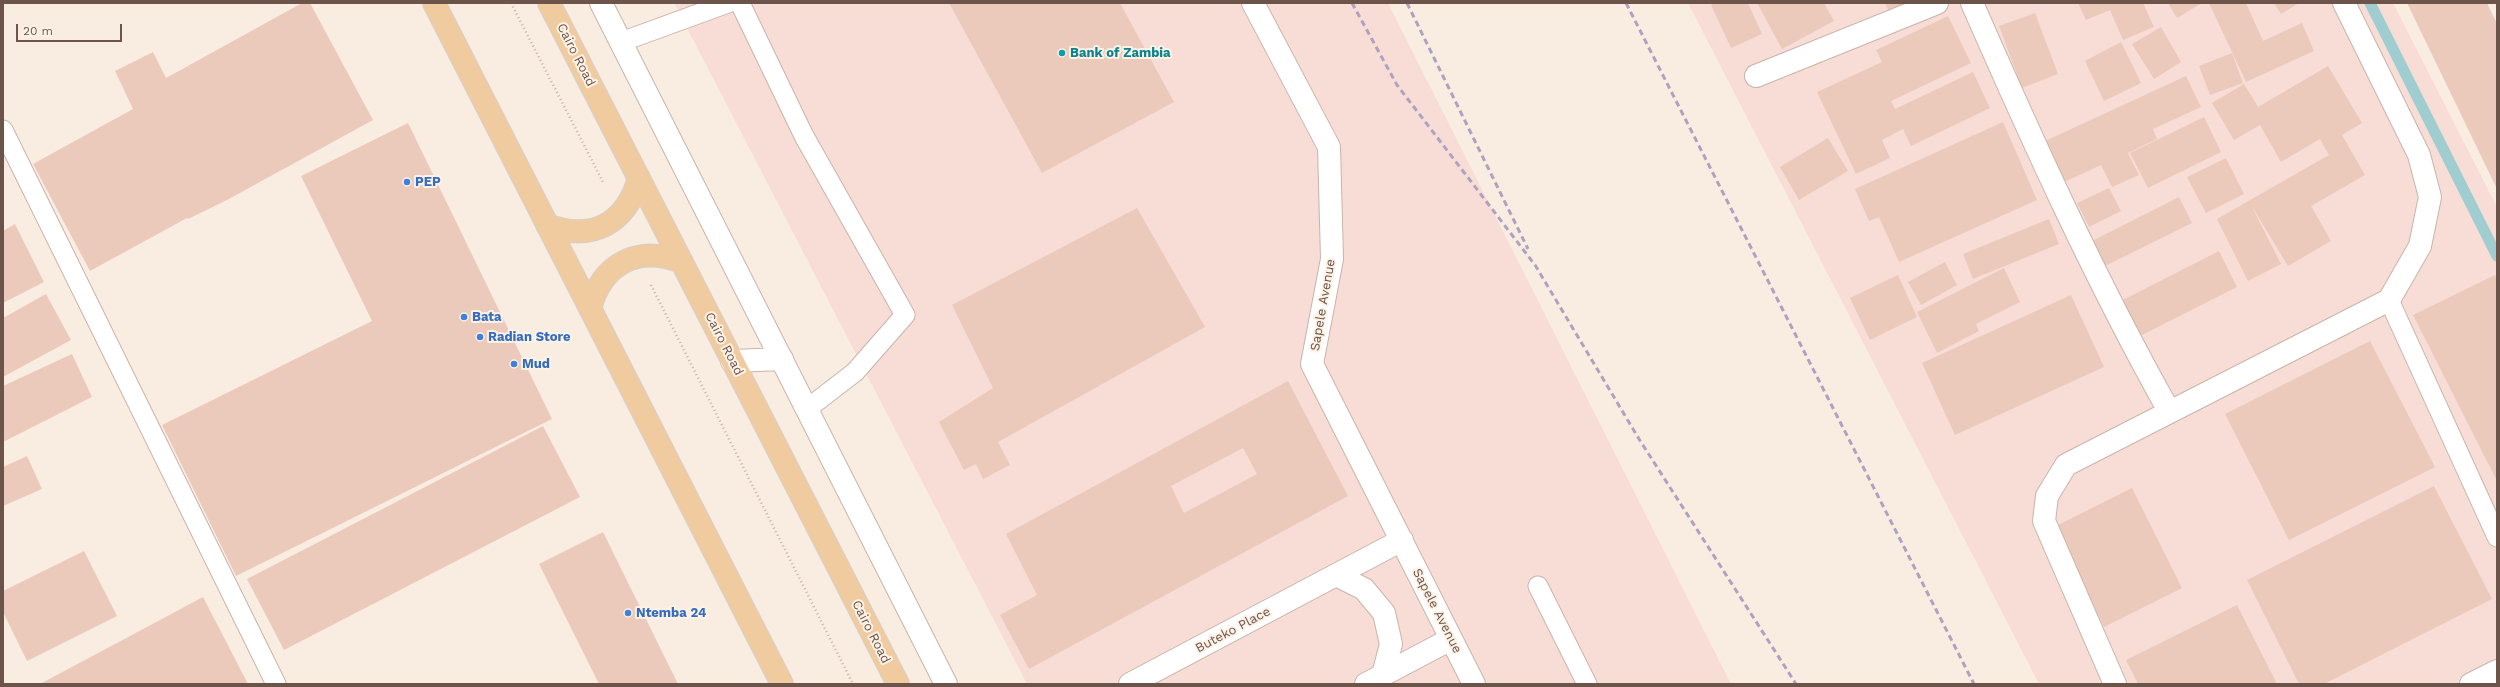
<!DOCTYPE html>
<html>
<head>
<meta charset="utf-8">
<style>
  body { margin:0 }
  #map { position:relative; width:2500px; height:687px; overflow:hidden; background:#f9ede1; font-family:"Work Sans",sans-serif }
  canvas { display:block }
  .frame { position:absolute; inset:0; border:4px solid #6d544b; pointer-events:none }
  .scale { position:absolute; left:16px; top:24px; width:106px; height:18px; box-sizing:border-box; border:2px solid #6d544b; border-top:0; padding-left:5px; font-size:12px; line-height:14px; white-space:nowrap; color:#6d544b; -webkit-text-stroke:3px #fcf2e6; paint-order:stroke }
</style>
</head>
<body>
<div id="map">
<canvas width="2500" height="687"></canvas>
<div class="frame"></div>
<div class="scale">20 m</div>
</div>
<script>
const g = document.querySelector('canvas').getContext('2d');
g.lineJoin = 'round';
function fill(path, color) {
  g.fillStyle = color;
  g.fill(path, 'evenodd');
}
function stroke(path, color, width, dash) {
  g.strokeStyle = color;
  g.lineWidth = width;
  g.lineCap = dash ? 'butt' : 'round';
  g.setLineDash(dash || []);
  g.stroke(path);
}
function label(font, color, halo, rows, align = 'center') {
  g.font = font + ' "Work Sans",sans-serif';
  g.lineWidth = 4;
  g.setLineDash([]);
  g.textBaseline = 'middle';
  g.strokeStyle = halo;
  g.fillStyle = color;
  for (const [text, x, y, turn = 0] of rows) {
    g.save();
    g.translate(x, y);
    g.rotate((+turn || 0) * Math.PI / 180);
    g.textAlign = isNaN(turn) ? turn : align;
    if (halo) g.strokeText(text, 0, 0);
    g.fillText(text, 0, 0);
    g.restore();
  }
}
const commercial = new Path2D(`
  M674 3H1388L1731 684H1027Z
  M1688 3H2393L2497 207V684H2039Z`);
const stream = new Path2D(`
  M2370 3 2497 256`);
const building = new Path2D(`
  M302 3H310L373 120 227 200 188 219 187 218 90 271 33 164 133 109 115 71 153 52 166 78Z
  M949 3H1120L1174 102 1042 173Z
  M1716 3H1748L1762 34 1731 48 1711 5Z
  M1757 3H1824L1834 21 1782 49Z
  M1885 3H1918L1890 15Z
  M2078 3H2143L2154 27 2123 40 2110 10 2086 20Z
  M2168 3H2202L2177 18Z
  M2209 3H2246L2263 41 2302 23 2314 51 2246 82Z
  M2274 3H2299L2281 14Z
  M2407 3H2487L2497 24V189Z
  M2035 13 2058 74 2022 88 1999 26Z
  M1948 16 1971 63 1891 101 1895 109 1973 72 1990 108 1911 146 1903 129 1882 140 1890 158 1856 174 1817 92 1882 62 1876 50Z
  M2161 27 2181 62 2154 79 2132 44Z
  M2121 42 2141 83 2104 101 2085 61Z
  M2232 53 2243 83 2210 95 2199 66Z
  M2328 66 2362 123 2342 135 2365 175 2311 206 2331 241 2288 266 2251 205 2281 264 2248 281 2217 219 2329 155 2320 139 2281 162 2260 125 2234 140 2212 103 2244 84 2258 107Z
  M2186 76 2201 107 2153 129 2157 139 2128 153 2139 175 2112 187 2101 165 2062 183 2043 142Z
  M2204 117 2221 152 2148 188 2130 153Z
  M2003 122 2037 200 1899 262 1879 217 1869 221 1855 189Z
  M408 123 552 419 236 576 162 425 372 321 301 176Z
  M1828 138 1848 171 1799 200 1780 167Z
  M2226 158 2244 194 2206 213 2187 177Z
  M2109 188 2121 211 2089 227 2077 203Z
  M2179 197 2192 223 2105 266 2092 241Z
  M1137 208 1205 327 998 442 1010 465 983 479 976 464 964 470 939 422 993 388 952 305Z
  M2049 219 2059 244 1973 279 1963 254Z
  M15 224 44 282 3 303V231Z
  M2219 251 2237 287 2138 337 2119 302Z
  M1945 262 1957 285 1921 305 1908 282Z
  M2004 268 2020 302 1976 324 1979 331 1937 353 1917 312Z
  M1898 275 1917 317 1870 340 1850 298Z
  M2495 275 2497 279V481L2413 315Z
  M46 294 71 340 3 377V318Z
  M2071 295 2104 367 1955 435 1922 363Z
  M2370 341 2435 467 2289 540 2225 414Z
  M72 354 92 397 3 442V386Z
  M1288 381 1348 496 1029 669 1000 615 1037 595 1006 534ZM1243 448 1257 474 1184 513 1171 486Z
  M543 426 580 497 284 650 247 579Z
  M27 456 42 489 3 506V467Z
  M2434 486 2492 599 2324 684H2299L2247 580Z
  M2132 488 2182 588 2104 627 2054 527Z
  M603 532 678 684H599L539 564Z
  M84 551 117 616 27 661 3 612V591Z
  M203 597 248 684H40Z
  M2237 605 2277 684H2138L2126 660Z`);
const path = new Path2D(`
  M511 3 604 184
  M651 285 853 684`);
const service = new Path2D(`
  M740 3 804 136 905 315 855 372 807 409
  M621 42 728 3
  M3 130 276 684
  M2389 300 2497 537
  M1538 586 1587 684`);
const minor = new Path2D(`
  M601 3 946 684
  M1253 3 1329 147 1332 259 1312 364 1474 684
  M1972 3C2033 142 2095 279 2169 411
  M1756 76 1937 3
  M732 361 782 359
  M1336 575 1364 589 1384 613 1391 644 1383 675
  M1130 684 1402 540
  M1366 684 1451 639
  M2115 684 2044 521 2047 496 2066 465 2389 300 2420 246 2430 197 2419 155 2344 3
  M2471 684 2497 671`);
const primary = new Path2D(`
  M434 3 782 684
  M549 3 898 684
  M547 225C592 242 626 224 639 178
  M590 309C602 263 638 245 682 262`);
const rail = new Path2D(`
  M1352 3 1397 85 1535 265 1639 439 1796 684
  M1407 3 1528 249
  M1626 3 1974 684`);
const markers = [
  [1062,53,4,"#0f9aa8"],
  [407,182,4,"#3f7fe0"],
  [464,317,4,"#3f7fe0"],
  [480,337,4,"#3f7fe0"],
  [514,364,4,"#3f7fe0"],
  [628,613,4,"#3f7fe0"]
];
const cultureNames = [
  ["Bank of Zambia",1070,53]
];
const streetNames = [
  ["Cairo Road",576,55,63],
  ["Sapele Avenue",1323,305,-80],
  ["Cairo Road",724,344,63],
  ["Sapele Avenue",1437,611,63],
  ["Buteko Place",1233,630,-28],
  ["Cairo Road",871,632,63]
];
const shopNames = [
  ["PEP",415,182],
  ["Bata",472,317],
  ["Radian Store",488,337],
  ["Mud",522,364],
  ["Ntemba 24",636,613]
];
fill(commercial, '#f8ddd6');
stroke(stream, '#a0cdd0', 11);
fill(building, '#ebcabc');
stroke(service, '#c8b4aa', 21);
stroke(minor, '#c8b4aa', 24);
stroke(primary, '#d6cfcd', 24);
stroke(path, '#cfaea0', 2.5, [1, 3]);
stroke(service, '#fff', 19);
stroke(minor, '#fff', 22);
stroke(primary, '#f1cba0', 22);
stroke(rail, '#afa2c0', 3, [6, 4]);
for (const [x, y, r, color] of markers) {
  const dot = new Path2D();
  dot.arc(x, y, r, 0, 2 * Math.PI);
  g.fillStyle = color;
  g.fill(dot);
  stroke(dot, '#fcf2e6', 1.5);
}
label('bold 13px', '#0d838f', '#fcf2e6', cultureNames, 'left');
label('13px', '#6d544b', '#fcf2e6', streetNames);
label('bold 13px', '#366cbe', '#fcf2e6', shopNames, 'left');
</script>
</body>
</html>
